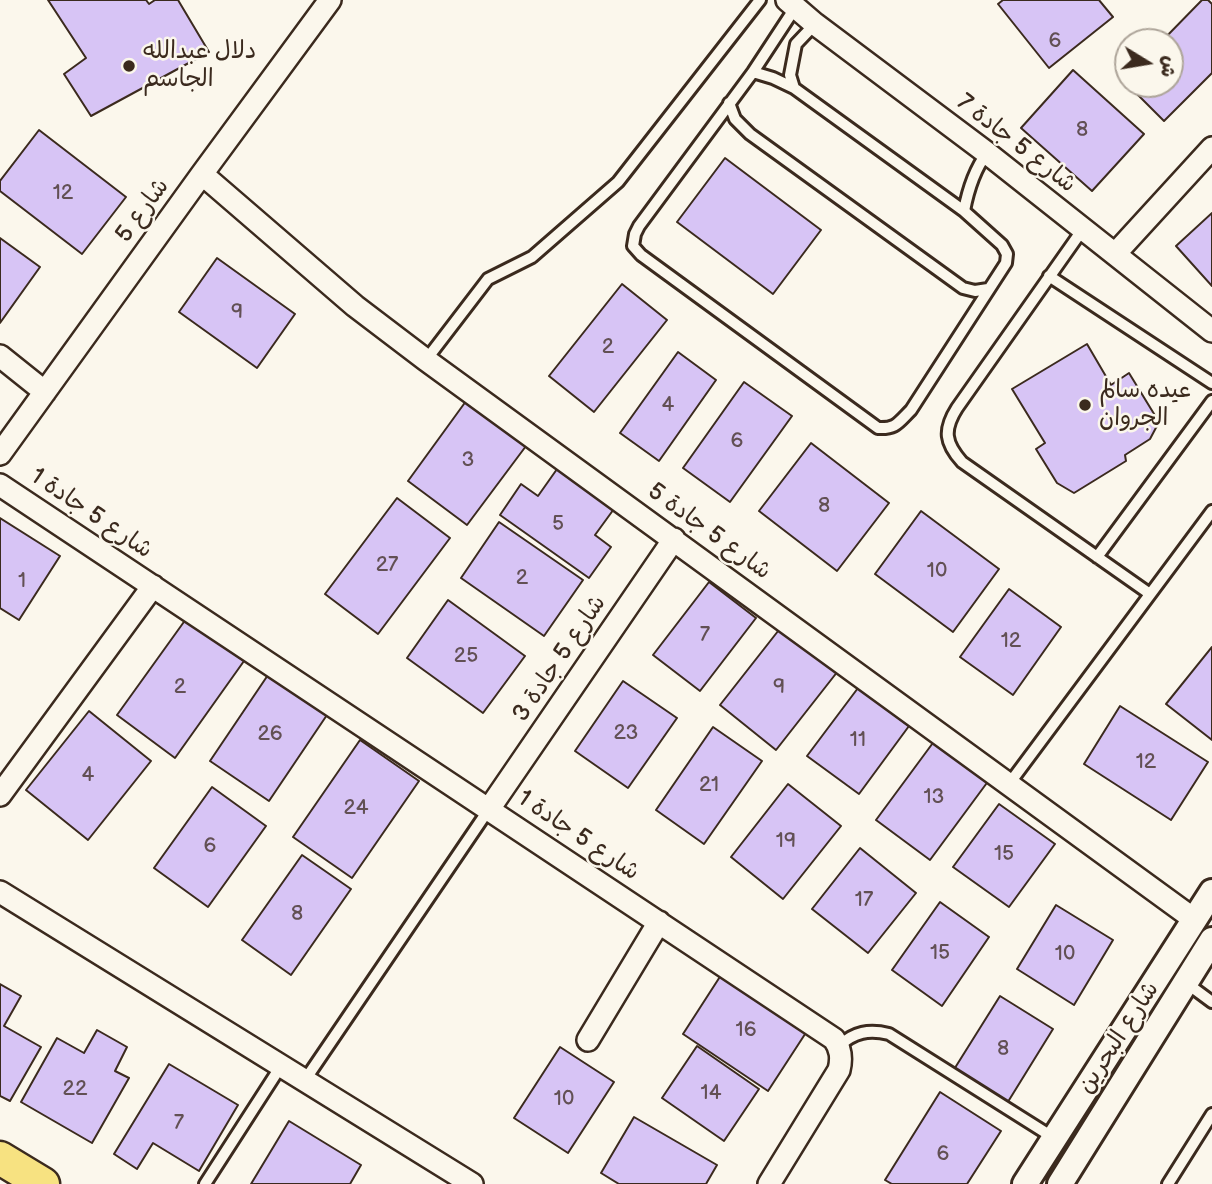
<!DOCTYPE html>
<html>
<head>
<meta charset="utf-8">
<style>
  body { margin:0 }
  #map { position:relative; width:1212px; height:1184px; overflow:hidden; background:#fbf7ec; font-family:"Balsamiq Sans","Playpen Sans Arabic",sans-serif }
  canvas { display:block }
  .north { position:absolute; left:1114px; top:28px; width:70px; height:70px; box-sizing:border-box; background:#fbf7ec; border:2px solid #aea59a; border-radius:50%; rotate:101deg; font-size:19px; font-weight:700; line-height:28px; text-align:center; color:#3b2a1e }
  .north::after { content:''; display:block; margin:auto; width:24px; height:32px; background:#3b2a1e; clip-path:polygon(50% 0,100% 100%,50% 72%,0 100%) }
</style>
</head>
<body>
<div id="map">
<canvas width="1212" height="1184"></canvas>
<div class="north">ش</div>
</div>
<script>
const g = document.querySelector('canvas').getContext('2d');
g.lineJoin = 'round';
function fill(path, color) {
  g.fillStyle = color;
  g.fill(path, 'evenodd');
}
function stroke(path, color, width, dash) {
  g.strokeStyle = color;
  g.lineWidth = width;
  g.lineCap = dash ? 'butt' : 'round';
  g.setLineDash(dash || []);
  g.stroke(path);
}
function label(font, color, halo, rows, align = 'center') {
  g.font = font + ' "Balsamiq Sans","Playpen Sans Arabic",sans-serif';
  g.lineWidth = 5;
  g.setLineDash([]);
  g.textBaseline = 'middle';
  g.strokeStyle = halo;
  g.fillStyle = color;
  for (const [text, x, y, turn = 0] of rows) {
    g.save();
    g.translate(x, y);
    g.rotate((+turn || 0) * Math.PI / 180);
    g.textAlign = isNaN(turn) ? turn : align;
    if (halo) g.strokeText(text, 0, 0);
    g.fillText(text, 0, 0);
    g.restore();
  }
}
const building = new Path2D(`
  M48 0H146L149 4 155 0H178L209 52 91 116 64 74 86 58Z
  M1003 0H1099L1113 17 1049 68 998 4Z
  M1202 0H1208L1212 4V73L1164 121 1123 80 1128 75V84H1170V42H1161Z
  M1073 70 1144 134 1092 191 1021 128Z
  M39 130 126 197 82 254 0 191V181Z
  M725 158 821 230 773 294 677 222Z
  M1212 213V286L1176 246Z
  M0 238 40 267 0 323Z
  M217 258 295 314 257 368 179 312Z
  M622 284 667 320 594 412 549 376Z
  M1087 344 1111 385 1129 373 1159 422 1150 439 1125 455 1126 461 1074 493 1057 483 1036 449 1045 443 1012 389Z
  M678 352 716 380 659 461 620 433Z
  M744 382 792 416 730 502 683 468Z
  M469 397 529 442 467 525 408 481Z
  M811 443 889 503 837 571 759 511Z
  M562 462 619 502 595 535 611 547 589 578 500 515 521 484 538 496Z
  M397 498 450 538 378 634 325 594Z
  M921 511 999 569 953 632 875 574Z
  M0 518 60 556 19 620 0 608Z
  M499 522 583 580 544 636 461 578Z
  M709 582 756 618 700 691 653 655Z
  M1009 589 1061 627 1013 695 960 657Z
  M448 600 525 656 483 713 407 658Z
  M186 619 244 661 175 758 117 715Z
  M782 626 838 671 776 750 720 705Z
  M1212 647V740L1166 704Z
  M272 669 331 709 269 801 210 761Z
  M623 681 677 718 628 788 575 751Z
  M858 688 909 726 859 794 807 756Z
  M1120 706 1208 762 1171 820 1084 764Z
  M89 711 151 761 88 840 26 790Z
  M713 727 762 761 704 844 656 810Z
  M938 736 992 776 930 860 876 820Z
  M360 740 419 781 352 878 293 837Z
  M788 784 841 826 783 899 731 857Z
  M212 787 266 826 208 907 154 868Z
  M999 804 1055 844 1009 907 953 867Z
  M860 848 916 893 868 953 812 909Z
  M302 855 351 889 291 975 242 940Z
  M940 902 989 937 942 1006 892 970Z
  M1056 905 1113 940 1074 1005 1017 969Z
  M723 972 809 1028 768 1091 683 1034Z
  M0 984 21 996 4 1026 41 1047 10 1101 0 1096Z
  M1000 996 1053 1029 1006 1105 953 1071Z
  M97 1030 127 1047 115 1071 129 1078 92 1143 21 1102 57 1038 84 1053Z
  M697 1046 759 1089 724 1141 662 1098Z
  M560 1047 614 1082 568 1153 514 1118Z
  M169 1064 238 1105 199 1171 153 1143 137 1169 114 1154Z
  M940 1092 1001 1131 967 1184H892L885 1180Z
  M634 1117 717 1165 706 1184H619L601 1173Z
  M289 1121 361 1165 350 1184H251Z`);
const service = new Path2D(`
  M753 72 773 78 794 88 964 211 1002 245 1007 254 1006 263 911 410C898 423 896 429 878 428L641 255 633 246 635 234 639 226 753 72 795 8
  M794 88 790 75 796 44 815 24
  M729 103 735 119 750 134 963 288 975 291 988 289
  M964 211C968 190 974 170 987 153
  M1083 229 957 408C943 430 945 443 962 462L1150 594
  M1049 276 1212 383
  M426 360 488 279 532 257 618 182 760 0
  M1097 557 1212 401
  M1009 784 1212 511
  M1185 982 1212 1002
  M839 1046C854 1032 869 1029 889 1034L1054 1138
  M305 1080 489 809
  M205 1184 281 1066
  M1168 1184 1212 1114`);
const minor = new Path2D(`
  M787 0 815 24 987 153 1212 331
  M202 174 355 306 426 360 1195 920
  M1115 254 1212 148
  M0 356 45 392
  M0 454 202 174 330 0
  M0 485 834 1039C841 1049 842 1058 839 1070L769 1184
  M0 795 153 586
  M489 809 674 539
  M0 892 472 1184
  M588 1040 659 922`);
const tertiary = new Path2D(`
  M1025 1184 1212 892
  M1060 1184 1212 940`);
const primary = new Path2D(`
  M0 1158 43 1184`);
const markers = [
  [129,66,7,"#3b2a1e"],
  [1085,405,7,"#3b2a1e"]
];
const numberNames = [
  ["6",1055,42],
  ["8",1082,131],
  ["12",63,194],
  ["9",237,313],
  ["2",608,348],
  ["4",668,406],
  ["6",737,442],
  ["3",468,461],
  ["8",824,507],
  ["5",558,525],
  ["27",387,566],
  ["10",937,572],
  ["2",522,579],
  ["1",22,582],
  ["7",705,636],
  ["12",1011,642],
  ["25",466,657],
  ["2",180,688],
  ["9",779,688],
  ["23",626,734],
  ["26",270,735],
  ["11",858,741],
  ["12",1146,763],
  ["4",88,776],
  ["21",709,786],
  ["13",934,798],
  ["24",356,809],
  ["19",786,842],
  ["6",210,847],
  ["15",1004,855],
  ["17",864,901],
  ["8",297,915],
  ["15",940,954],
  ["10",1065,955],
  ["16",746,1031],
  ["8",1003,1050],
  ["22",75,1090],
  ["14",711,1094],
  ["10",564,1100],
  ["7",179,1124],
  ["6",943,1155]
];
const poiNames = [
  ["دلال عبدالله",143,52],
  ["الجاسم",143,80],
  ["عيده سالم",1099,391],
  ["الجروان",1099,419]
];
const streetNames = [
  ["شارع 5 جادة 7",1016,144,38],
  ["شارع 5",143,211,-54],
  ["شارع 5 جادة 1",91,514,34],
  ["شارع 5 جادة 5",709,532,36],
  ["شارع 5 جادة 3",560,659,-56],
  ["شارع 5 جادة 1",578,836,34],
  ["شارع البحرين",1119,1038,-57]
];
fill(building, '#d7c4f5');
stroke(building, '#3b2a1e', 2);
stroke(service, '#3b2a1e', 16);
stroke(minor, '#3b2a1e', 26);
stroke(tertiary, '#3b2a1e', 30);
stroke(primary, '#3b2a1e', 37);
stroke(service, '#fbf7ec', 10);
stroke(minor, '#fbf7ec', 21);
stroke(tertiary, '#fbf7ec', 24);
stroke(primary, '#f7e281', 32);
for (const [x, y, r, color] of markers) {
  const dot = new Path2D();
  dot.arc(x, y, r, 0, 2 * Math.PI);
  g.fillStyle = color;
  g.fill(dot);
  stroke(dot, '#fbf7ec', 2.5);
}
label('21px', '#625054', null, numberNames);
label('24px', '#3b2a1e', '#fbf7ec', poiNames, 'left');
label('24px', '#3b2a1e', '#fbf7ec', streetNames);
</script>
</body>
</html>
